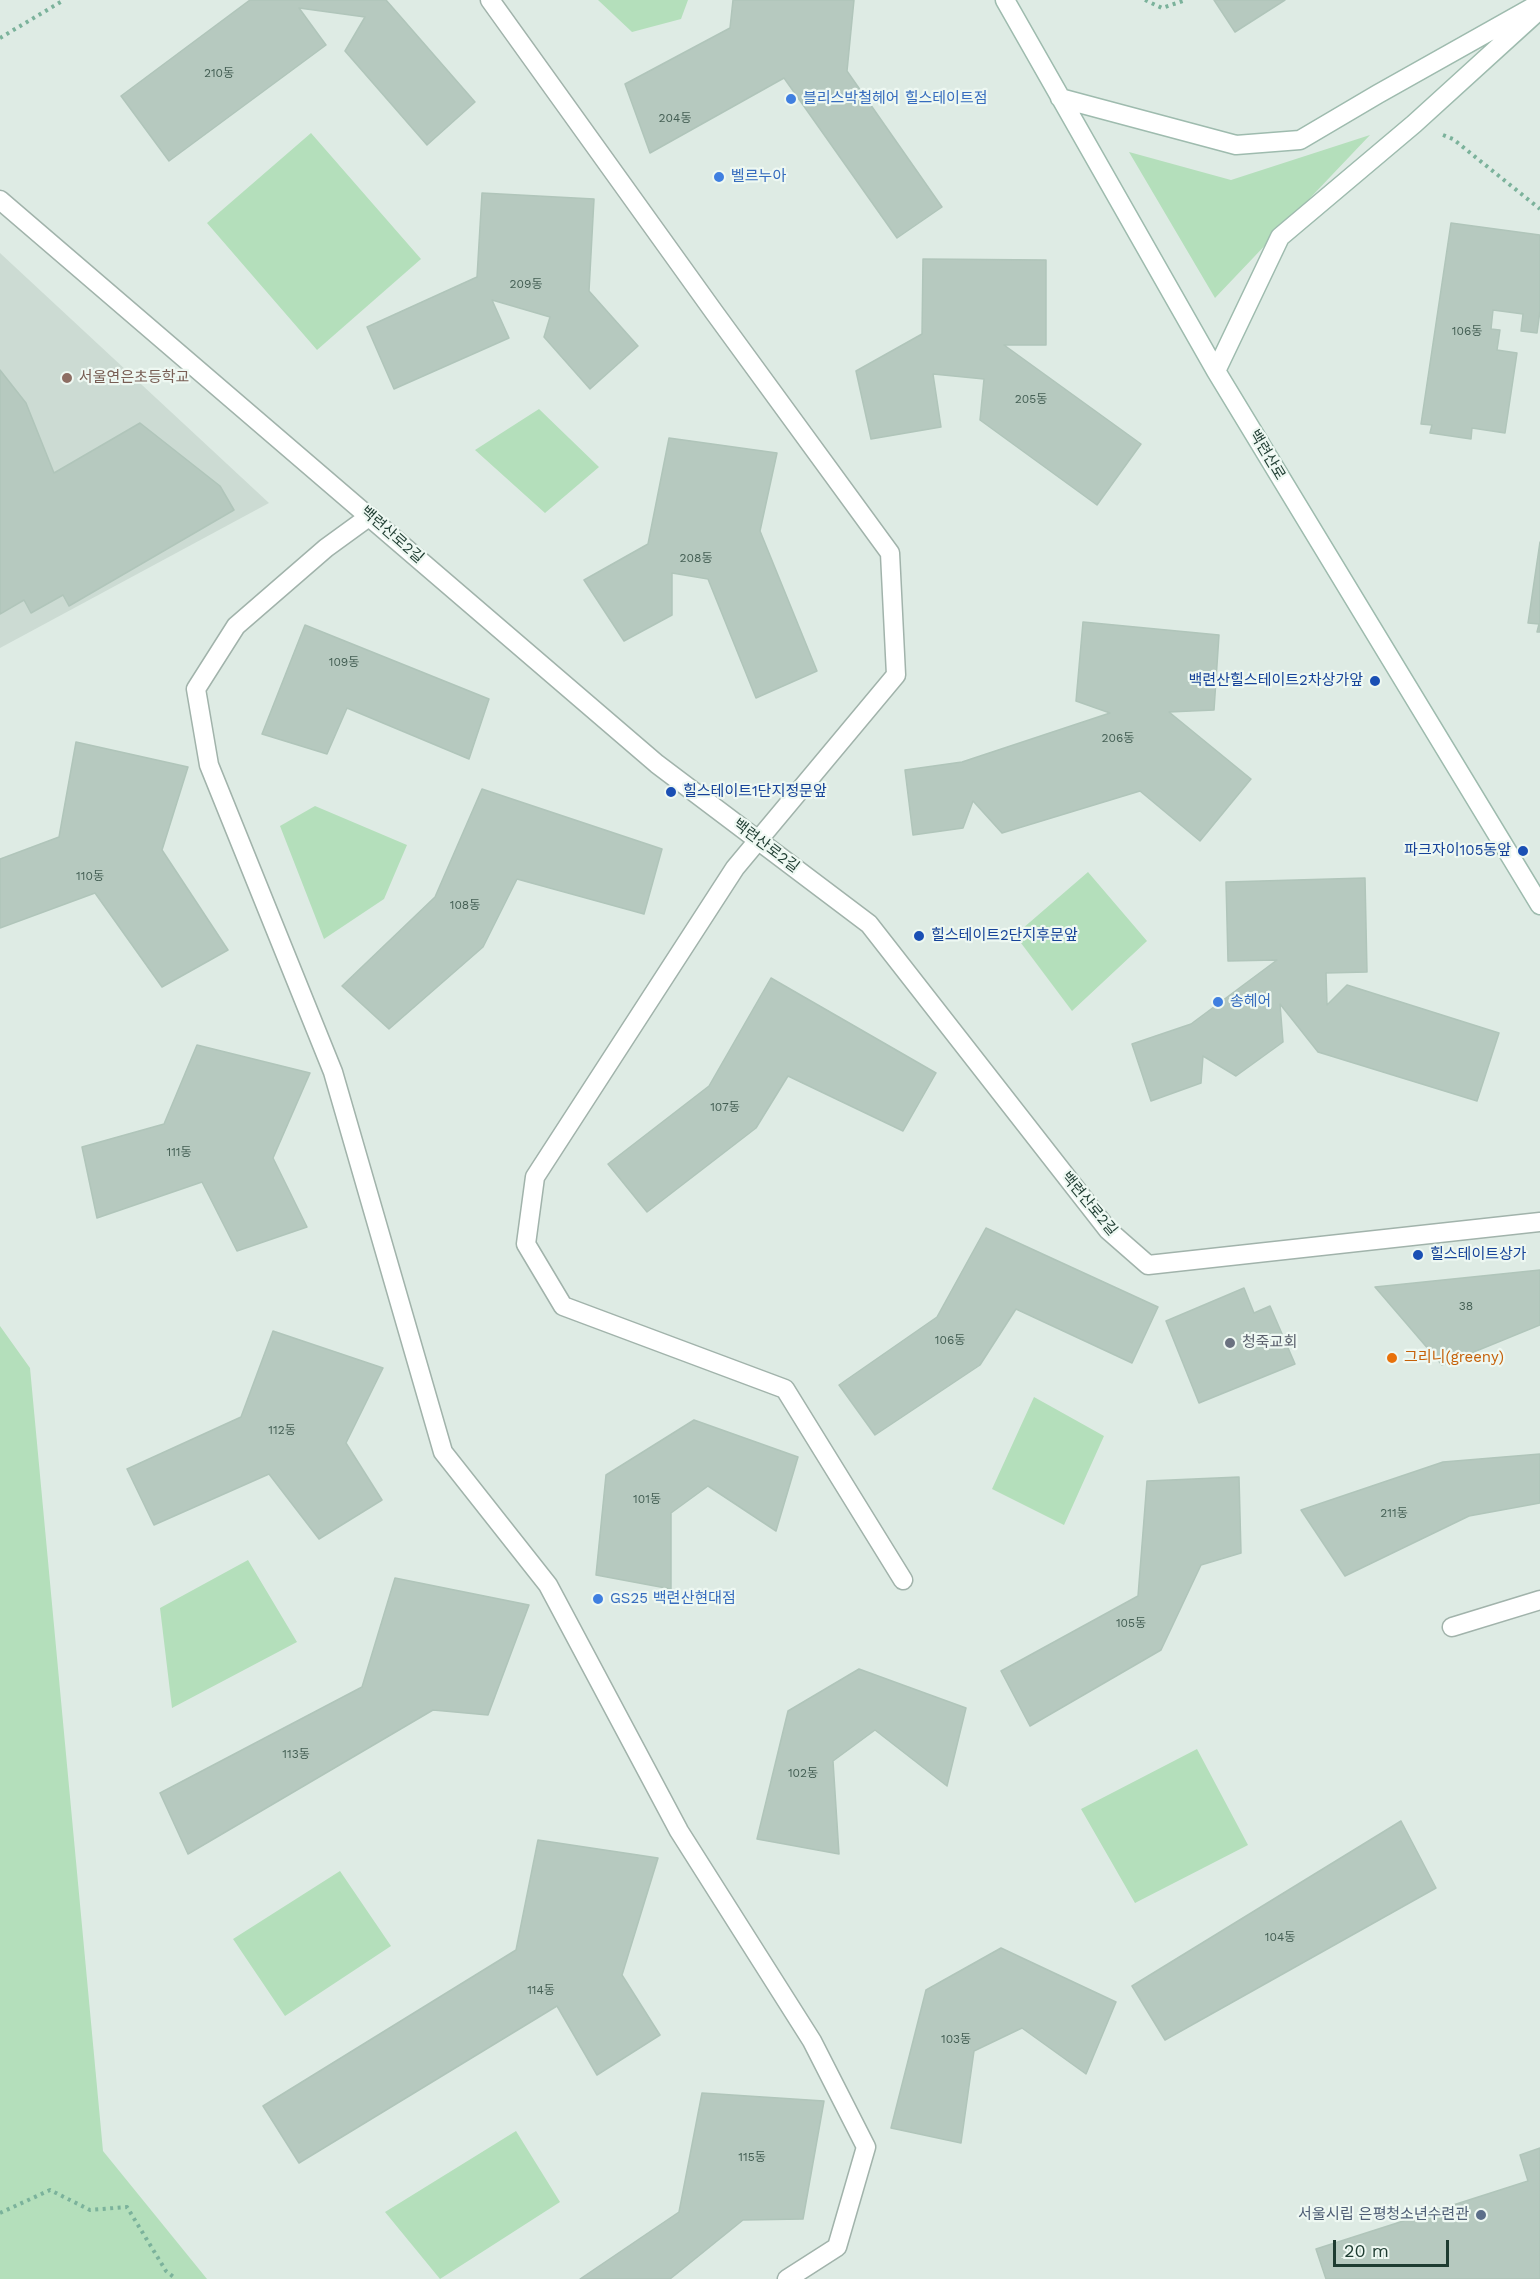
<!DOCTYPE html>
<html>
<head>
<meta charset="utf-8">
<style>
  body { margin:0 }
  #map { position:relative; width:1540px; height:2279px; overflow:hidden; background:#deebe4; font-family:"Work Sans",sans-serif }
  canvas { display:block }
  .scale { position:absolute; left:1333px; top:2240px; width:116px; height:27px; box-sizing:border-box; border:3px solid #1e3c31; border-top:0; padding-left:8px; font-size:18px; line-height:21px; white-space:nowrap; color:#1e3c31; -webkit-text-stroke:4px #eef8f2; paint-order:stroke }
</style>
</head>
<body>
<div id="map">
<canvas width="1540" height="2279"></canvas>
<div class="scale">20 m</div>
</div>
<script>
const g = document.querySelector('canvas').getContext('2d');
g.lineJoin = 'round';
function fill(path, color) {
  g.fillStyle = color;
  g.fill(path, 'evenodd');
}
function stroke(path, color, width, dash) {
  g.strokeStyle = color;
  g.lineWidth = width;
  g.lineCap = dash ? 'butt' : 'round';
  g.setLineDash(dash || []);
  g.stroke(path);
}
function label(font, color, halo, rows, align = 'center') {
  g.font = font + ' "Work Sans","Noto Sans KR",sans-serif';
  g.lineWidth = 4.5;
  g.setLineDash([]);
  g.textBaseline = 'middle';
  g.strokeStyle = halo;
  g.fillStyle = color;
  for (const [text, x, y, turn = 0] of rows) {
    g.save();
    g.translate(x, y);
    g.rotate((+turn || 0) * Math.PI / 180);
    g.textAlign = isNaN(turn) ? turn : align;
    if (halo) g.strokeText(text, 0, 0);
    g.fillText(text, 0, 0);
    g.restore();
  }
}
const built = new Path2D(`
  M0 253 269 503 0 648Z`);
const green = new Path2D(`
  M598 0H688L681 19 632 32Z
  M311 133 421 259 317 350 207 223Z
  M1370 135 1215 298 1129 152 1231 180Z
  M539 409 599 467 545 513 475 450Z
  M315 806 407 845 384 899 324 939 280 826Z
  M1088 872 1147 941 1072 1011 1015 935Z
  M0 1326 30 1368 103 2151 207 2279H0Z
  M1034 1397 1104 1436 1064 1525 992 1489Z
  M248 1560 297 1642 172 1708 160 1608Z
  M1197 1749 1248 1845 1135 1903 1081 1809Z
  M340 1871 391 1946 285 2016 233 1939Z
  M516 2131 560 2202 440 2279 385 2212Z`);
const building = new Path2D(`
  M250 0H386L475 102 427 145 345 51 365 17 299 8 326 45 169 161 121 96Z
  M733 0H854L847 71 942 207 897 238 784 78 650 153 625 84 730 28Z
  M1214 0H1285L1235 32Z
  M482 193 594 199 589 291 638 346 590 389 544 337 550 317 492 300 509 338 394 389 367 327 477 277Z
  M1451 223 1540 235V311L1537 333 1521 331 1523 314 1493 310 1491 329 1500 330 1497 350 1517 353 1505 433 1472 428 1471 439 1430 433 1432 425 1421 424Z
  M923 259 1046 260V345H1004L1141 444 1097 505 980 420 984 379 933 374 941 427 871 439 856 371 922 334Z
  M0 370 26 403 54 473 140 423 220 486 234 510 69 606 63 595 31 613 24 600 0 614Z
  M669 438 777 453 760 531 817 671 756 698 708 579 672 573V615L624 641 584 580 648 544Z
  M1540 542V632H1537L1539 624 1528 623Z
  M1083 622 1219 635 1214 710 1169 712 1251 779 1200 841 1140 791 1002 833 973 801 963 828 913 835 905 770 962 762 1110 713 1076 701Z
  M305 625 489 699 469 759 347 708 327 754 262 734Z
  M76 742 188 767 162 850 228 950 162 987 95 893 0 928V859L59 837Z
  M482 789 662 849 644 914 517 879 483 947 389 1029 342 986 435 897Z
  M1365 878 1367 972 1326 973 1327 1005 1347 985 1499 1033 1477 1101 1318 1052 1280 1004 1283 1042 1236 1076 1203 1056 1201 1083 1151 1101 1132 1044 1191 1024 1277 960 1228 961 1226 882Z
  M771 978 936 1073 903 1131 788 1076 756 1128 647 1212 608 1164 709 1086Z
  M197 1045 310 1073 273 1158 307 1227 237 1251 202 1182 97 1218 82 1147 164 1124Z
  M986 1228 1158 1307 1132 1363 1016 1309 980 1365 875 1435 839 1385 937 1317Z
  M1540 1270V1325L1442 1365 1375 1287Z
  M1244 1288 1254 1313 1270 1306 1295 1364 1199 1403 1166 1321Z
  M273 1331 383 1368 346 1443 382 1500 319 1539 269 1474 154 1525 127 1469 241 1417Z
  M694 1420 798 1457 776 1531 708 1486 671 1513V1589L596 1575 606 1475Z
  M1540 1454V1503L1469 1516 1345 1576 1301 1510 1443 1462Z
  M1239 1477 1241 1553 1201 1565 1161 1650 1030 1726 1001 1671 1138 1596 1147 1481Z
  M395 1578 529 1605 488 1715 433 1710 188 1854 160 1793 362 1687Z
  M859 1669 966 1708 947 1786 875 1730 833 1761 839 1854 757 1839 788 1711Z
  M1401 1821 1436 1888 1165 2040 1132 1986Z
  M538 1840 658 1858 622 1975 660 2035 597 2075 557 2006 299 2163 263 2106 516 1950Z
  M1001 1948 1116 2002 1086 2074 1022 2028 974 2051 961 2143 891 2128 926 1990Z
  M702 2093 824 2101 803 2219 743 2220 670 2279H580L679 2212Z
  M1540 2148V2279H1326L1316 2249 1528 2181 1520 2155Z`);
const path = new Path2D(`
  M1145 0 1162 8 1186 0
  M0 38 64 0
  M1443 135 1453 139 1540 209
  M0 2213 50 2190 90 2210 127 2207 166 2271 176 2279`);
const street = new Path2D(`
  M490 0 714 312 890 553 896 675 735 868 535 1177 526 1244 563 1306 785 1389 903 1580
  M0 200 657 764 869 924 1108 1230 1148 1265 1540 1222
  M370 516 326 548 236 626 196 689 209 765 333 1072 443 1452 548 1585 679 1831 812 2041 866 2147 837 2247 787 2279
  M1452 1627 1540 1600`);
const secondary = new Path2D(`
  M1005 0 1216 371 1540 905
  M1060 98 1236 145 1300 140 1378 94 1540 3
  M1216 371 1280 237 1414 124 1535 14`);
const markers = [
  [791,99,6,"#3f7fe0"],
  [719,177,6,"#3f7fe0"],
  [67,378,6,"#8d6e63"],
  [1375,681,6,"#1a4fb4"],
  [671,792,6,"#1a4fb4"],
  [1523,851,6,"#1a4fb4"],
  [919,936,6,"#1a4fb4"],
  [1218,1002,6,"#3f7fe0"],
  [1418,1255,6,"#1a4fb4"],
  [1230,1343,6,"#6b7280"],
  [1392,1358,6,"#e8710a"],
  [598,1599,6,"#3f7fe0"],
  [1481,2215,6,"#5c6f8a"]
];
const numberNames = [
  ["210동",219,73],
  ["204동",675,118],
  ["209동",526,284],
  ["106동",1467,331],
  ["205동",1031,399],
  ["208동",696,558],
  ["109동",344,662],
  ["206동",1118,738],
  ["110동",90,876],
  ["108동",465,905],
  ["107동",725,1107],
  ["111동",179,1152],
  ["38",1466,1306],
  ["106동",950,1340],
  ["112동",282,1430],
  ["101동",647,1499],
  ["211동",1394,1513],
  ["105동",1131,1623],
  ["113동",296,1754],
  ["102동",803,1773],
  ["104동",1280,1937],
  ["114동",541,1990],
  ["103동",956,2039],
  ["115동",752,2157]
];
const shopNames = [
  ["블리스박철헤어 힐스테이트점",803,99],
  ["벨르누아",731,177],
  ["송헤어",1230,1002],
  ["GS25 백련산현대점",610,1599]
];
const educationNames = [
  ["서울연은초등학교",79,378]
];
const streetNames = [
  ["백련산로",1267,455,59],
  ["백련산로2길",392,535,41],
  ["백련산로2길",766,846,37],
  ["백련산로2길",1089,1204,50]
];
const transitNames = [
  ["백련산힐스테이트2차상가앞",1363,681,"right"],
  ["힐스테이트1단지정문앞",683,792],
  ["파크자이105동앞",1511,851,"right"],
  ["힐스테이트2단지후문앞",931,936],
  ["힐스테이트상가",1430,1255]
];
const worshipNames = [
  ["청죽교회",1242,1343]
];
const foodNames = [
  ["그리니(greeny)",1404,1358]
];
const serviceNames = [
  ["서울시립 은평청소년수련관",1469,2215]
];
fill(built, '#ccdbd3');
fill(green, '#b4dfbb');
fill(building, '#b6c9bf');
stroke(building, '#b0c5ba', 1.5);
stroke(street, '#a1b3ab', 21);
stroke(secondary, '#9ebbae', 21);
stroke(path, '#7bb29b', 4, [3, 4.5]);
stroke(street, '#fff', 18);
stroke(secondary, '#fff', 18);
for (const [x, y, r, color] of markers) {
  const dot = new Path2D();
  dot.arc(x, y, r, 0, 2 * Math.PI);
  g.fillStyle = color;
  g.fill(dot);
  stroke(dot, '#eef8f2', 2);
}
label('12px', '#445f54', null, numberNames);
label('15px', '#366cbe', '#eef8f2', shopNames, 'left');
label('15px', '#785e54', '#eef8f2', educationNames, 'left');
label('15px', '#1e3c31', '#eef8f2', streetNames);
label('15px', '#164399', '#eef8f2', transitNames, 'left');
label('15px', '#5b616d', '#eef8f2', worshipNames, 'left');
label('15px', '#c56008', '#eef8f2', foodNames, 'left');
label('15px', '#4e5e75', '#eef8f2', serviceNames, 'right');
</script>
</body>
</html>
